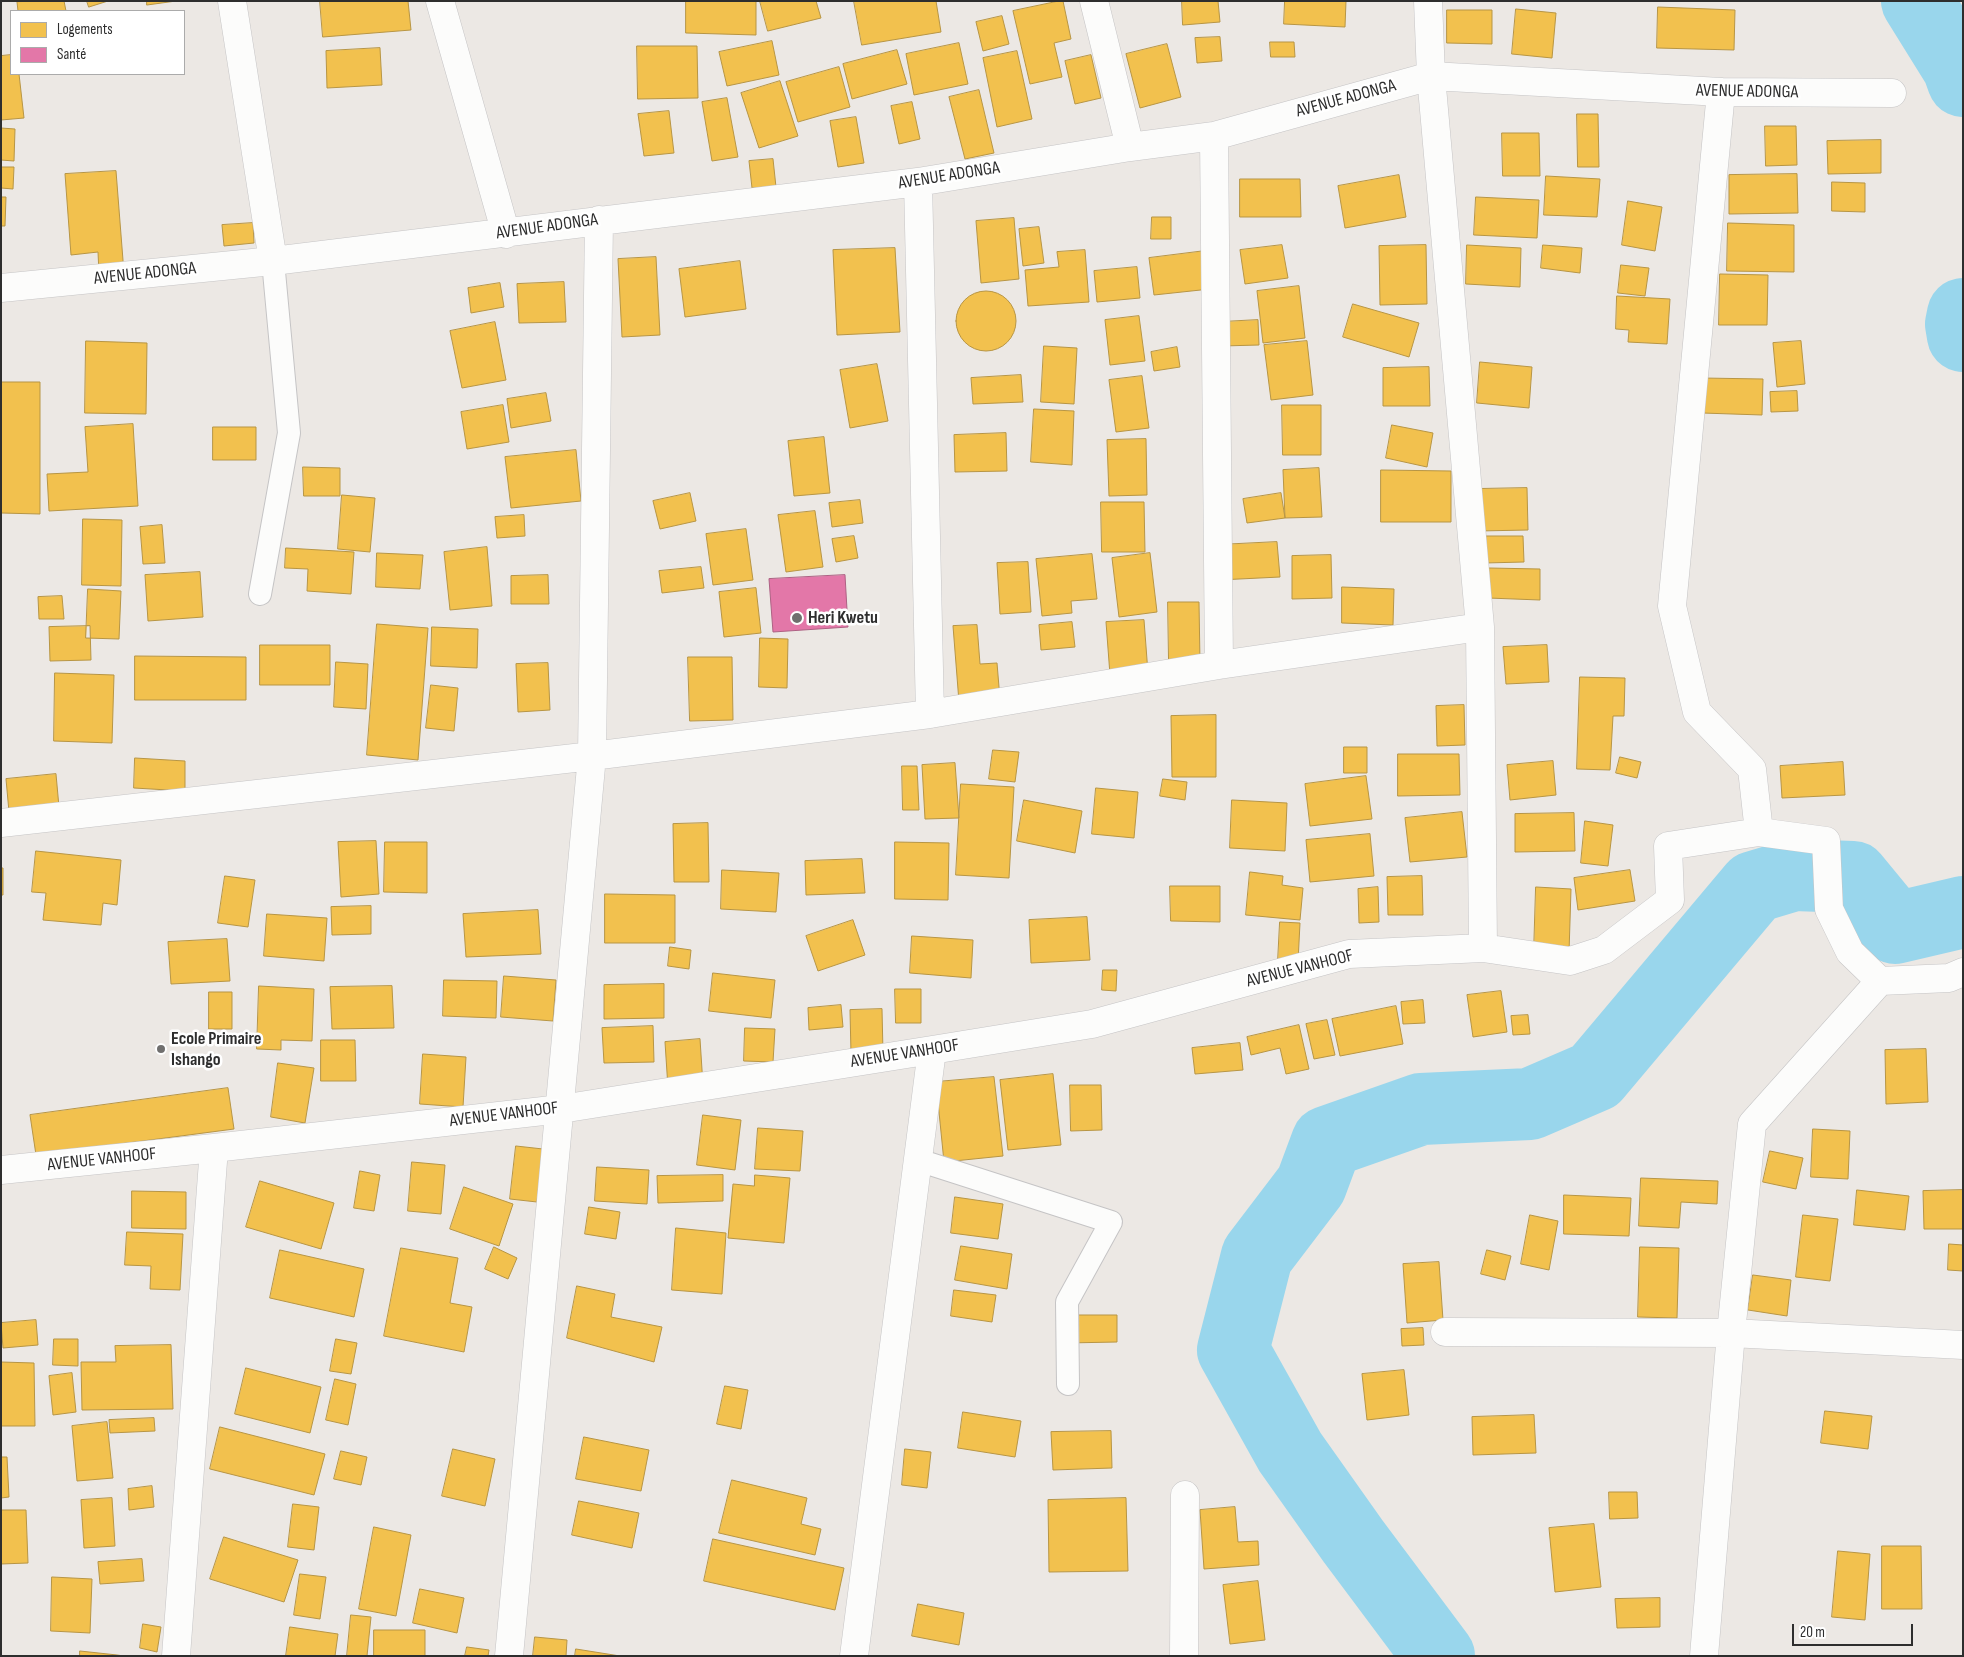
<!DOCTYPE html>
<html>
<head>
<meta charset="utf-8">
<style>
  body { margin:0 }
  #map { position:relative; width:1964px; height:1657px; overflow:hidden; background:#ece8e4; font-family:"Sofia Sans Condensed",sans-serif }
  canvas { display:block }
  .frame { position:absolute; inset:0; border:2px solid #2e2e2e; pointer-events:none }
  .legend { position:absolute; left:10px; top:10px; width:175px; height:65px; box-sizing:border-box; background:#fff; border:1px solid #ababab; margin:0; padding:6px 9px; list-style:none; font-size:15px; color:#2e2e2e }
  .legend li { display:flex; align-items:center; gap:10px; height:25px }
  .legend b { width:25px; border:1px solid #ababab }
  .scale { position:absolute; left:1792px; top:1624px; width:121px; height:22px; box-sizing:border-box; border:2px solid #2e2e2e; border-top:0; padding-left:6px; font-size:15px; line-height:18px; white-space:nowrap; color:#2e2e2e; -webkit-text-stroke:4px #fff; paint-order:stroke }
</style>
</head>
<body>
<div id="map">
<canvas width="1964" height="1657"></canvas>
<div class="frame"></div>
<ul class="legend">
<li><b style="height:14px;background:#f2c14e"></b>Logements</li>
<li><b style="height:14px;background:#e377a8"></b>Santé</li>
</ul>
<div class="scale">20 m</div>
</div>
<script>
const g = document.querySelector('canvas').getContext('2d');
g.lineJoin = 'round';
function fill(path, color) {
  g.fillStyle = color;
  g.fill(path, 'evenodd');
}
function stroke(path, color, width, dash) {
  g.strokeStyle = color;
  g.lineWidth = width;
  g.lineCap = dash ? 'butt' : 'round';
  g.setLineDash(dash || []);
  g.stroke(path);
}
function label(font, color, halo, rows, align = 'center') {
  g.font = font + ' "Sofia Sans Condensed",sans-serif';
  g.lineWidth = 5;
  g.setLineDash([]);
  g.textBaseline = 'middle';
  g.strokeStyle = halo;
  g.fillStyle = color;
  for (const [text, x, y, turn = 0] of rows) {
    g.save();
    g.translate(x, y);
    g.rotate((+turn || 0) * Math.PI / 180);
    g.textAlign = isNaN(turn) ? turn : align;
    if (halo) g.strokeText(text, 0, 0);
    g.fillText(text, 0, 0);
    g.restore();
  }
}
const homes = new Path2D(`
  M64 1 66 11H18L17 2Z
  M87 1H108L89 7Z
  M147 1H176L147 5Z
  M320 1H408L411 30 323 37Z
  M686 1H756V35L686 33Z
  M760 1H816L821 18 768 31Z
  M854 1H936L941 32 862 45Z
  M1059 1H1063L1071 39 1054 43 1062 77 1030 84 1013 11Z
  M1182 1H1218L1220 22 1183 25Z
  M1285 1H1346L1345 27 1284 24Z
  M1658 7 1735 10 1734 50 1657 48Z
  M1516 9 1556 13 1552 58 1512 54Z
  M1447 10H1492V44L1447 43Z
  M1002 16 1009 44 983 51 976 22Z
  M1220 37 1222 61 1197 63 1195 38Z
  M772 41 779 75 727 86 719 52Z
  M1270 42H1294L1295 57H1271Z
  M959 43 968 84 914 95 906 54Z
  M1167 44 1181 97 1140 108 1126 54Z
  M637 46H697L698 98 638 99Z
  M380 48 382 85 327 88 326 51Z
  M897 50 907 84 852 99 843 64Z
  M1017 51 1032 119 997 127 983 58Z
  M11 55V74H19L24 118 1 120V56Z
  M1091 55 1101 98 1075 104 1065 61Z
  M839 67 850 107 798 122 786 82Z
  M780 81 798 136 759 148 741 93Z
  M979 90 994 153 965 159 949 97Z
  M727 98 738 157 712 161 702 102Z
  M912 102 920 139 899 144 891 106Z
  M669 111 674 153 644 156 638 114Z
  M1577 114H1598L1599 167H1578Z
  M856 117 864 163 838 167 830 121Z
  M1765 126H1796L1797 165 1766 166Z
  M1 128 15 129 14 161 1 160Z
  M1502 133H1539L1540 176H1503Z
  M1881 140V173L1828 174 1827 141Z
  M773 159 776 187 752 188 749 161Z
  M1 167H14L13 189 1 188Z
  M116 171 124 273 99 274 98 252 71 255 65 174Z
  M1797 174 1798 213 1729 214V175Z
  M1399 175 1406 217 1345 228 1338 186Z
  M1546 176 1600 179 1597 217 1544 215Z
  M1240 179H1300L1301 217H1240Z
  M1832 182 1865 183V212L1832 211Z
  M1 197H6L5 226H1Z
  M1476 197 1539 200 1537 238 1474 235Z
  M1628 201 1662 207 1655 251 1622 245Z
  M1152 217H1171V239H1151Z
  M1014 218 1019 279 981 283 976 221Z
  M253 223 254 243 224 246 222 225Z
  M1728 223 1794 225V272L1727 271Z
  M1039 227 1044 263 1023 266 1019 229Z
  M1282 245 1288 278 1245 284 1240 250Z
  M1426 245 1427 304 1380 305 1379 246Z
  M1467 245 1521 248 1520 287 1466 284Z
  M1543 245 1582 248 1580 273 1541 268Z
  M895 248 900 332 837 335 833 250Z
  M1085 250 1089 302 1028 306 1025 270 1059 267 1057 252Z
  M1205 251 1210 289 1154 295 1149 258Z
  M656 257 660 335 622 337 618 259Z
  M740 261 746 309 685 317 679 269Z
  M1621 265 1649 268 1645 296 1618 293Z
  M1137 267 1140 298 1097 302 1094 271Z
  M1720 274 1768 275 1767 325H1719Z
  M564 282 566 322 519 323 517 284Z
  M500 283 504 307 471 313 468 288Z
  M1299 286 1305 338 1263 343 1257 291Z
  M956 321a30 30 0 1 1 60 0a30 30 0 1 1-60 0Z
  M1617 296 1670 299 1667 344 1628 342 1629 330 1616 329Z
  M1353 304 1419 323 1409 357 1343 337Z
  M1139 316 1145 361 1110 365 1105 320Z
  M1258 320 1259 345 1222 346 1221 322Z
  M495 322 506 380 462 388 450 331Z
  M86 341 147 343 146 414 85 413Z
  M1307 341 1313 395 1271 400 1264 345Z
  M1801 341 1805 384 1777 387 1773 343Z
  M1044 346 1077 348 1074 404 1041 402Z
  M1177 347 1180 367 1154 371 1151 352Z
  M1480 362 1532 367 1529 408 1477 403Z
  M877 364 888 421 850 428 840 370Z
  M1429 367 1430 406H1383V368Z
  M1021 375 1023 402 973 404 971 378Z
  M1142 376 1149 428 1116 432 1109 380Z
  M1702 378 1763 379 1762 415 1702 413Z
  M1 382H40V514L1 513Z
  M1797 391 1798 411 1771 412 1770 392Z
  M546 393 551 421 511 428 507 399Z
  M503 405 509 442 467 449 461 412Z
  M1282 405H1321V455H1283Z
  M1034 409 1074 411 1072 465 1031 462Z
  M133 424 138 506 49 511 47 474 88 472 85 427Z
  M1392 425 1433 433 1427 467 1386 458Z
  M213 427H256V460H213Z
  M1006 433 1007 471 955 472 954 435Z
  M824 437 830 493 794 496 788 441Z
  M1146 439 1147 495 1109 496 1107 440Z
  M576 450 581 501 511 508 505 457Z
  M303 467 340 468V496H304Z
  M1319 468 1322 517 1285 518 1283 470Z
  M1381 470 1451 471V522H1381Z
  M1527 488 1528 530 1478 531 1476 489Z
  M690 493 696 521 660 529 653 501Z
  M1281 493 1285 518 1247 523 1243 499Z
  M342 495 375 498 370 552 338 549Z
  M860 500 863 523 832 527 829 503Z
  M1101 502H1144L1145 552H1102Z
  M815 511 823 567 786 572 778 515Z
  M524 515 525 536 497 538 495 517Z
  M83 519 122 520 121 586 82 585Z
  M162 525 165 563 143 564 140 527Z
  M746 529 753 580 713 585 706 534Z
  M854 536 858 558 836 562 832 539Z
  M1484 536H1523L1524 562 1485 563Z
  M1277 542 1280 577 1219 580 1217 545Z
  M487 547 492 606 450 610 444 552Z
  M286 548 354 552 351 594 307 591 308 569 285 568Z
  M377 553 423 555 420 589 376 587Z
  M1150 553 1157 612 1119 617 1112 558Z
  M1092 554 1097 599 1071 601 1072 613 1042 616 1036 559Z
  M1331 555 1332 598 1292 599V556Z
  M1028 562 1031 612 1000 614 997 563Z
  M701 567 704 588 662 593 659 571Z
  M1489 568 1540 569V600L1488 598Z
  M200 572 203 617 148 621 145 575Z
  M548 575 549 604H511V576Z
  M1342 587 1394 589 1393 625 1342 623Z
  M756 588 761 633 724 637 719 592Z
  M88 589 121 591 119 639 86 638Z
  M62 596 64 619H39L38 597Z
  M1168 602H1199L1200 663 1169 664Z
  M1144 620 1148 673 1110 675 1106 622Z
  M1072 622 1075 647 1041 650 1039 625Z
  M377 624 428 628 418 760 367 755Z
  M977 625 980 664 997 663 1000 699 959 702 953 626Z
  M90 626 91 660 50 661 49 627Z
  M432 627 478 629 477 668 431 666Z
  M760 638 788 639 787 688 759 687Z
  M260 645H330V685H260Z
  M1547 645 1549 682 1506 684 1503 647Z
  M135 656 246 657V700H135Z
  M688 657H732L733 720 690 721Z
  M336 662 368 664 366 709 334 707Z
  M548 663 550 710 518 712 516 664Z
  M55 673 114 675 112 743 54 741Z
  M1580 677 1625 678 1624 716H1613L1610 770 1577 769Z
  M431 685 458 688 454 731 426 728Z
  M1464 705 1465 745 1437 746 1436 706Z
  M1216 715V777H1172L1171 716Z
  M1344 747H1367V773H1344Z
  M993 750 1019 752 1015 782 989 779Z
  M1398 754H1459L1460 795 1398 796Z
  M1620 757 1641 762 1637 778 1616 773Z
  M135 758 185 761V791L134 788Z
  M1553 761 1556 795 1510 800 1507 765Z
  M1843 762 1845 795 1782 798 1780 766Z
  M955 763 959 818 925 819 922 765Z
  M902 766H917L919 810H903Z
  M56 774 59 807 9 812 6 779Z
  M1366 776 1372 819 1310 826 1305 784Z
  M1163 779 1187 782 1185 800 1160 796Z
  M961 784 1014 787 1009 878 956 875Z
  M1096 788 1138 792 1134 838 1092 834Z
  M1024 800 1082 811 1075 853 1017 841Z
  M1232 800 1287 803 1285 851 1230 848Z
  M1462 812 1467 857 1410 862 1405 818Z
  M1574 813 1575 851 1515 852V814Z
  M1585 821 1613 825 1608 866 1581 863Z
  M708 823 709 882H674L673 824Z
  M1370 834 1374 876 1310 882 1306 840Z
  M376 841 379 894 341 897 338 842Z
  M385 842H427V893L384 892Z
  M895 842 949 843 948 900 895 899Z
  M36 851 121 860 117 905 103 903 101 925 43 920 46 893 32 892Z
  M862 859 865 893 806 895 805 861Z
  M1 868H3V895H1Z
  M722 870 779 873 776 912 721 909Z
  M1630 870 1635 901 1578 910 1574 878Z
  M1250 872 1283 876 1282 885 1303 888 1300 920 1246 915Z
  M225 876 255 880 248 927 218 923Z
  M1422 876 1423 915H1388L1387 877Z
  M1170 886H1220V922L1171 921Z
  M1378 887 1379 922 1359 923 1358 889Z
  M1536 887 1571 889 1569 953 1534 952Z
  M605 894 675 895V943H605Z
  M371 906V934L332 935 331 907Z
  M538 910 541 954 466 957 463 914Z
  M267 914 327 918 324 961 264 956Z
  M1087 917 1090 960 1031 963 1029 920Z
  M853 920 865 955 818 971 806 936Z
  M1280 922 1300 923 1298 962 1278 961Z
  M912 936 973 940 971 978 910 973Z
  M227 939 230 981 171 984 168 942Z
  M670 947 691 950 689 969 668 966Z
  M1103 970H1117L1116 991 1102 990Z
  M713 973 775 980 771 1018 709 1011Z
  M504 976 556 980 553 1021 501 1017Z
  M444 980 497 981 496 1018 443 1016Z
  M664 984V1018L604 1019V985Z
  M259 986 314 989 312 1041 281 1040V1050L257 1049Z
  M392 986 394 1028 332 1029 330 987Z
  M895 989H921V1023H896Z
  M1501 991 1507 1032 1473 1037 1467 995Z
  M209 992H232V1029H209Z
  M1423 1000 1425 1023 1403 1024 1401 1002Z
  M841 1005 843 1027 809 1030 808 1008Z
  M1396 1006 1403 1044 1340 1056 1332 1019Z
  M882 1009 883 1053 851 1054 850 1010Z
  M1528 1015 1530 1034 1513 1035 1511 1016Z
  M1327 1020 1335 1055 1314 1059 1306 1024Z
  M1299 1025 1309 1069 1286 1074 1280 1048 1251 1055 1247 1037Z
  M653 1026 654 1062 604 1063 602 1028Z
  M745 1028 775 1029 773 1062 744 1061Z
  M700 1039 703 1085 668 1088 665 1042Z
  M321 1040H355L356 1081H321Z
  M1240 1043 1243 1070 1195 1074 1192 1048Z
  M1926 1049 1928 1102 1886 1104 1885 1050Z
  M423 1054 466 1057 463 1107 420 1104Z
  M278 1063 314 1068 305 1123 271 1117Z
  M1053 1074 1061 1145 1008 1150 1000 1080Z
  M994 1077 1003 1156 944 1162 936 1082Z
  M1070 1085H1101L1102 1130 1071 1131Z
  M228 1088 234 1129 36 1155 30 1115Z
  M703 1115 741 1120 735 1170 697 1165Z
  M758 1128 803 1131 800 1171 755 1169Z
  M1813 1129 1850 1131 1848 1179 1811 1177Z
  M516 1146 543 1149 537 1202 510 1199Z
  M1770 1151 1803 1158 1796 1189 1763 1182Z
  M412 1162 445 1165 441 1214 408 1211Z
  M597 1167 649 1170 647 1204 595 1201Z
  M360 1171 380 1175 374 1211 354 1208Z
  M723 1175V1201L658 1203 657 1176Z
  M755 1175 790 1178 784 1243 728 1238 733 1184 754 1186Z
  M1641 1178 1718 1181 1717 1204 1681 1202 1679 1228 1639 1226Z
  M260 1181 334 1203 321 1249 246 1227Z
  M464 1187 513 1204 499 1246 450 1229Z
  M1857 1190 1909 1196 1905 1230 1854 1225Z
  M1963 1190V1229H1924L1923 1191Z
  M132 1191 186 1192V1229L132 1228Z
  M1564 1195 1631 1198 1629 1236 1564 1234Z
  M955 1197 1003 1204 998 1239 951 1233Z
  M589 1207 620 1212 616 1239 585 1234Z
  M1530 1215 1558 1221 1549 1270 1521 1264Z
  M1803 1215 1838 1219 1830 1281 1796 1277Z
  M676 1228 726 1233 722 1294 672 1290Z
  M127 1232 183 1234 180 1290 150 1289 151 1266 125 1265Z
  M1949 1244 1963 1245V1271L1948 1270Z
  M961 1246 1012 1254 1007 1289 955 1280Z
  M494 1247 517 1258 508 1279 485 1269Z
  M1640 1247 1679 1248 1677 1318 1638 1317Z
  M401 1248 458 1258 450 1303 472 1307 464 1352 384 1336Z
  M280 1250 364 1269 354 1317 270 1298Z
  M1487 1250 1511 1256 1505 1280 1481 1274Z
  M1439 1262 1443 1320 1407 1323 1403 1264Z
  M1753 1275 1791 1280 1787 1316 1748 1310Z
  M577 1286 615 1294 611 1317 662 1327 654 1362 567 1338Z
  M954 1290 996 1295 992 1322 951 1316Z
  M1067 1315H1117V1342L1067 1343Z
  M36 1320 38 1345 3 1348 1 1323Z
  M1423 1328 1424 1345 1402 1346 1401 1329Z
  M54 1339H78V1366L53 1365Z
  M336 1339 357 1343 351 1374 330 1371Z
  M171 1345 173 1409 82 1410 81 1362H116L115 1346Z
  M1 1362 34 1363 35 1426H1Z
  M246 1368 321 1387 310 1433 235 1414Z
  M1404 1370 1409 1415 1367 1420 1362 1374Z
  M72 1373 76 1412 53 1415 49 1376Z
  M335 1379 356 1384 348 1425 326 1420Z
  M725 1386 748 1390 741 1429 717 1424Z
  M1825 1411 1872 1416 1868 1449 1821 1443Z
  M963 1412 1021 1421 1015 1457 958 1448Z
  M1534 1415 1536 1453 1473 1455 1472 1417Z
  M154 1418 155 1431 110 1433 109 1420Z
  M107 1422 113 1478 77 1481 72 1426Z
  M220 1427 325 1454 314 1495 210 1469Z
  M1111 1431 1112 1468 1053 1470 1051 1432Z
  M584 1437 649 1450 641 1491 576 1479Z
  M453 1449 495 1459 485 1506 442 1496Z
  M905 1449 931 1452 927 1488 902 1485Z
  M341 1451 367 1457 361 1485 334 1479Z
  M1 1457H7L9 1497 1 1498Z
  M732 1480 807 1498 801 1524 821 1529 815 1555 719 1533Z
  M152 1486 154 1507 129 1510 128 1489Z
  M1609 1492H1637L1638 1518 1610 1519Z
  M112 1498 115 1546 84 1548 81 1500Z
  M1126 1498 1128 1571 1049 1572 1048 1500Z
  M579 1501 639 1513 632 1548 572 1535Z
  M293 1504 319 1507 314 1550 288 1547Z
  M1235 1507 1238 1542 1258 1541 1259 1565 1204 1569 1200 1510Z
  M1 1510H26L28 1563 1 1564Z
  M1594 1524 1601 1587 1555 1592 1549 1528Z
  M374 1527 411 1535 396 1616 359 1609Z
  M224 1537 298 1560 284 1602 210 1579Z
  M713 1539 844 1568 835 1610 704 1581Z
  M1882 1546H1921L1922 1609H1882Z
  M1838 1551 1870 1554 1865 1620 1832 1617Z
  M142 1559 144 1581 100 1584 98 1562Z
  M300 1574 326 1577 320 1619 294 1615Z
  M52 1577 92 1579 90 1633 51 1631Z
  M1258 1581 1265 1640 1230 1644 1223 1585Z
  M420 1589 464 1598 457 1633 413 1623Z
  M1660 1598V1627L1617 1628 1615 1599Z
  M918 1604 964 1613 959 1645 912 1636Z
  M351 1615 371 1617 367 1656H347Z
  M143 1624 161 1627 157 1652 140 1648Z
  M290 1627 338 1634 335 1656H286Z
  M374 1630H425V1656H374Z
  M535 1637 567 1640 566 1656H533Z
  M467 1647 489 1650 488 1656H465Z
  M576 1649 620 1656H575Z
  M80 1651 117 1655 124 1656H80Z`);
const health = new Path2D(`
  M845 575 848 627 773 632 769 579Z`);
const river = new Path2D(`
  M1917 1 1958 67 1963 81
  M1963 314 1961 324 1963 336
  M1439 1656 1353 1541 1290 1452 1233 1350 1257 1256 1311 1185 1327 1142 1421 1109 1530 1104 1595 1076 1754 887 1794 875 1853 877 1895 928 1963 912`);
const service = new Path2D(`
  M260 594 289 433 273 261
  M918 1160 1111 1222 1067 1302 1068 1384`);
const minor = new Path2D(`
  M232 1 273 261
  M440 1 506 234
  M1094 1 1130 147
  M1428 1 1431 76 1480 627 1483 948
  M1721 92 1672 606 1697 712 1752 769 1759 832
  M1214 136 1219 665
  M918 182 930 714
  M1 288 273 261 918 182 1130 147 1214 136 1431 76 1721 92 1892 93
  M1 823 592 756 930 714 1219 665 1480 627
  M1 1170 214 1148 561 1109 932 1050 1092 1024 1349 954 1483 948 1570 961 1604 950 1670 900 1668 846 1759 832 1826 841 1829 909 1850 952 1880 981 1949 978 1963 972
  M1445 1332 1731 1333 1963 1345
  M176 1656 214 1148
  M509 1656 592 756 599 220
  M854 1656 932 1050
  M1184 1656 1185 1495
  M1704 1656 1731 1333 1752 1124 1880 981`);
const markers = [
  [797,618,6,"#706f6e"],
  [161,1049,5,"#706f6e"]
];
const streetNames = [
  ["AVENUE ADONGA",1747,92,1],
  ["AVENUE ADONGA",1346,99,-15],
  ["AVENUE ADONGA",949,176,-9],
  ["AVENUE ADONGA",547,227,-8],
  ["AVENUE ADONGA",145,274,-6],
  ["AVENUE VANHOOF",1300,969,-14],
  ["AVENUE VANHOOF",905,1054,-9],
  ["AVENUE VANHOOF",504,1115,-7],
  ["AVENUE VANHOOF",102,1160,-6]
];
const poiNames = [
  ["Heri Kwetu",808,618],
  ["Ecole Primaire",171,1039],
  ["Ishango",171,1060]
];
fill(homes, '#f2c14e');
stroke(homes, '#b79544', 1);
fill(health, '#e377a8');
stroke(health, '#ad6183', 1);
stroke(river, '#99d6ec', 72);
stroke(service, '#c5c4c5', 24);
stroke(minor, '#c5c4c5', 29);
stroke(service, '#fcfcfb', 22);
stroke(minor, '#fcfcfb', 28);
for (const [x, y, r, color] of markers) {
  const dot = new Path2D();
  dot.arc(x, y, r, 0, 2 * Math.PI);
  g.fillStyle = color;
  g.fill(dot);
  stroke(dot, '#fff', 2);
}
label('18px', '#2e2e2e', '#fff', streetNames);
label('bold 18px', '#2e2e2e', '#fff', poiNames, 'left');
</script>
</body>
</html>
